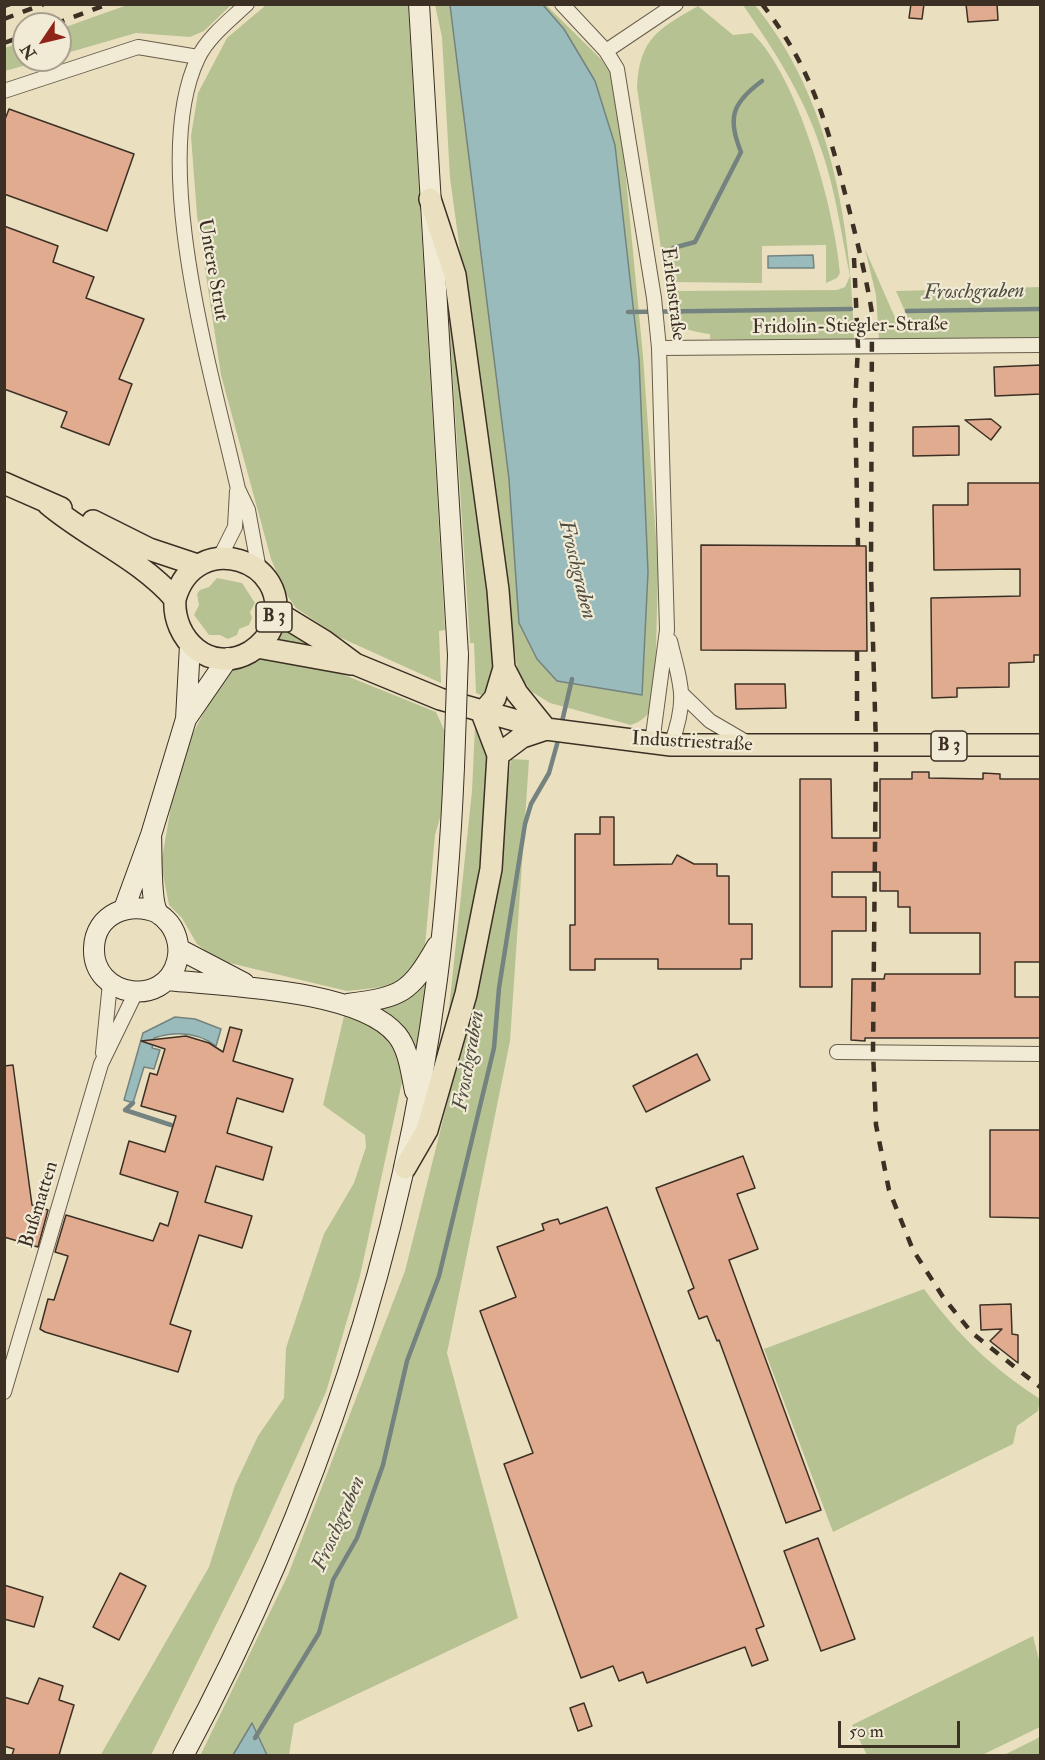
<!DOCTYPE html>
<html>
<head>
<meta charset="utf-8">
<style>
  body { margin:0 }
  #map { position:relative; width:1045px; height:1760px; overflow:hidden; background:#eae0c0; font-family:"IM FELL Double Pica",serif }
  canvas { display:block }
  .frame { position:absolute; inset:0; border:6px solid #3c3024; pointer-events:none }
  .north { position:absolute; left:12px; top:12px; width:60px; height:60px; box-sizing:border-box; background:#f1ebd6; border:2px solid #a9a08f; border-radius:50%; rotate:235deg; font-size:16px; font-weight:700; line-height:24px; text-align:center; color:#3c3024 }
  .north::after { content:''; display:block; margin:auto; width:21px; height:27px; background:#8f2418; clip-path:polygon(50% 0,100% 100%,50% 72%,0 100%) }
  .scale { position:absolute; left:838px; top:1721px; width:122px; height:27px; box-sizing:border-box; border:3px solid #3c3024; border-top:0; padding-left:8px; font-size:18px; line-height:21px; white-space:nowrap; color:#3c3024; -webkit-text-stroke:4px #f1ebd6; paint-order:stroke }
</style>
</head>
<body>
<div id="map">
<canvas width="1045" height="1760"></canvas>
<div class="frame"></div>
<div class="north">N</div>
<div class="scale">50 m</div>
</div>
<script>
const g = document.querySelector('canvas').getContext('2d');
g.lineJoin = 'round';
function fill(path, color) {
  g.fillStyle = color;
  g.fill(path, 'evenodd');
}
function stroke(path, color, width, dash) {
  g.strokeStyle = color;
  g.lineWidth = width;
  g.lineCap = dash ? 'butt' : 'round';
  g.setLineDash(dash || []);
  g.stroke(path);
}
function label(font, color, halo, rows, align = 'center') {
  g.font = font + ' "IM FELL Double Pica",serif';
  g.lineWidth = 4.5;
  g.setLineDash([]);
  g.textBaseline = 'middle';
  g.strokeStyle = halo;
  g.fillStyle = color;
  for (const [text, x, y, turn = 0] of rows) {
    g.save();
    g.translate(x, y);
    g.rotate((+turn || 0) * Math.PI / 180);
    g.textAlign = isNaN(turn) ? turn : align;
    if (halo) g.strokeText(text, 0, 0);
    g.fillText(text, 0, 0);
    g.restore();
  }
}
const green = new Path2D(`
  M130 4H231V5L204 31 190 37 136 33 60 55V29Z
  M266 5H408L445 630 439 631 441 683 339 637 296 608 286 594 271 559 221 375 197 215 191 136 198 93 227 38Z
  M435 5H546L601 59 612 75 622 137 643 356 658 566 655 694C651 711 648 719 631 725L550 703 532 692 518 674 450 178 442 37Z
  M743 5H755C831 99 851 223 854 340L710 339V334C677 330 671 323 667 291L837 290 845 287 850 276C841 233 835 187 820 146 803 94 773 49 743 5Z
  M698 6 733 35 752 33C798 76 835 210 840 273L837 278 826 283V245L762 246V283L666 282 637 88C639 39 658 29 698 6Z
  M24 41V60H44L5 71V48Z
  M865 249 900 329 911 325 896 291 1040 287V338L879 340 876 295Z
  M446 273 500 665 490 691 483 696 476 693 474 643H470Z
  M217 578 242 583 255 603 250 612 252 618 249 625 239 629 237 635 228 639 220 635H209L194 615 199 605 197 594 200 590 209 587Z
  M282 627 319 648 275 641Z
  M265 657 337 672 436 712 445 732 446 797 435 835 425 946 413 971 393 986 347 991 217 960 197 944 182 918 169 905 161 864 173 795 192 735 203 714 228 673Z
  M475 726 487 729 494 751 476 916 444 1056 472 791Z
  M511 759 529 760 510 1041 447 1353 518 1618 294 1724 289 1755 200 1756 288 1575 405 1271 484 957Z
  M426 978 418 1059C407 1030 400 1016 370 1006 399 1006 407 999 426 978Z
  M344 1016C383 1027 396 1042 402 1082L360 1276 326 1392 259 1539 151 1755 100 1756 209 1567 235 1485 258 1436 284 1398 286 1348 324 1234 354 1183 366 1147 365 1135 323 1105Z
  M924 1289C959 1336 991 1367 1040 1399L1038 1411 1017 1426 1013 1444 833 1532 764 1349Z
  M1033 1636 1040 1664V1727L982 1755H867L852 1725Z
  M1040 1737V1755H1004Z`);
const water = new Path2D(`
  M450 5H543L564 29 595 81 615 145 639 359 648 572 642 695 557 681 537 659 519 623 509 479Z
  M813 255 814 268H768V256Z
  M175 1017 195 1019 221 1029 216 1046C197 1032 176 1031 154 1038L152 1048 160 1050 154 1069 144 1067 133 1103 124 1100 143 1033Z
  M252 1723 267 1755H233Z`);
const stream = new Path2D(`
  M673 248 695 242 741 152C727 118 732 103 762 81
  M907 311 1040 309
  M628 312 851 309
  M561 726 572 679
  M133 1103 125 1110 171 1125
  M255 1738 319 1633 333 1580 357 1538 383 1465 407 1361 439 1276 494 1048 499 988 525 824 531 804 549 773 559 737`);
const building = new Path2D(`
  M911 4H924L922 19 909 18Z
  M966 4H997L998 20 968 22Z
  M9 109 134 154 107 231 4 194V122Z
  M4 226 58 246 53 262 94 277 86 298 144 319 119 379 132 384 109 445 61 427 67 412 4 389Z
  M1041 365V394L995 396 994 367Z
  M991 419 1001 427 991 440 965 420Z
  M959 426V455L913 456V427Z
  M968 483H1041V655H1034V662L1009 663V687L957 688V697L932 698 931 598 1020 596V569L934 570 933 505H968Z
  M701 545 866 546 867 651 701 650Z
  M735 684H785L786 708 736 709Z
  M912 772H929V778L983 779V773L1000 774V779H1041V962H1015V997H1041V1038H865V1041L851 1040 852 979H884L885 974H980V933H910V907H898V891H880V872H832V897H866V931H832V987H800V779H831L832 838H880V779H912Z
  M600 817H614V865L672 864 677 855 694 864H717V876H729V924H752V959H741V969H658V959H595V970H570V925H575V834H600Z
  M230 1027 242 1030 233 1061 293 1079 283 1112 237 1098 227 1133 272 1147 263 1180 216 1166 205 1202 252 1216 242 1248 199 1235 170 1324 191 1331 178 1372 45 1332 40 1329 48 1299 54 1300 68 1256 55 1252 66 1215 153 1241 160 1223 168 1226 178 1192 120 1174 129 1141 165 1152 176 1116 141 1106 150 1073 157 1075 165 1049 141 1041 186 1036 209 1043 223 1052Z
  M697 1054 710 1080 646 1112 633 1086Z
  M13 1065 32 1205 48 1210 38 1247 4 1237V1066Z
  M990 1130H1041V1218L990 1217Z
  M743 1156 755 1188 737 1194 758 1249 729 1260 821 1510 786 1523 719 1340 717 1341 707 1316 699 1319 688 1291 694 1288 656 1188Z
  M607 1207 764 1626 756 1629 768 1660 752 1666 745 1647 647 1683 643 1672 619 1681 613 1666 581 1678 504 1464 533 1453 480 1311 516 1297 497 1247 544 1230 542 1224 550 1221 558 1219 560 1224Z
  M1011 1304 1012 1334 1018 1335V1363L990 1341 1002 1329 981 1330 980 1305Z
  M818 1538 855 1639 821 1651 784 1551Z
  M120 1573 146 1586 119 1640 93 1627Z
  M4 1585 43 1597 34 1627 4 1619Z
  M39 1678 63 1686 59 1700 74 1705 59 1755H12L14 1749 4 1746V1697L28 1704Z
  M584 1703 592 1726 578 1731 570 1708Z`);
const street = new Path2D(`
  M247 4C230 20 208 37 198 58 148 163 213 377 238 489L248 510 259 570
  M562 4 606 51 617 69 654 298 659 348 667 630 652 743
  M606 51 676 4
  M4 91 138 47 198 57
  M659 348 1040 345
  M220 557 235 527 237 491
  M670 641C681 686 688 698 671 745
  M683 695 710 721 746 742
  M837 1052 1040 1054
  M103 1053 110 983
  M4 1392 101 1064 136 992`);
const secondary = new Path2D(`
  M419 4 458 655
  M186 719 228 658
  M151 835C152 851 150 902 158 913 160 916 163 916 165 919 176 929 181 946 177 961 165 1009 92 997 94 948 95 914 130 900 158 913
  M124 909 151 835 186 719 190 645
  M179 949 244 983
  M167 980C225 986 360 989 397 1035 409 1050 411 1073 415 1091
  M348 1004C402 997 410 993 437 946
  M183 1756C313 1514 402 1252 437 979 446 909 451 838 454 767`);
const primary = new Path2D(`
  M430 199 455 275 498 590 504 668 495 698 482 713
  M4 483 61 508
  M48 504C88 538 139 558 175 599 172 639 210 675 250 652 261 645 269 636 273 624 294 560 195 527 175 599
  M93 521 149 549 197 565
  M275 611 324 641 355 664 440 699 546 729 671 745H1040
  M257 647 351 664
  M504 668 517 693 546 729
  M498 755 522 737 546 729
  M405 1168 427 1130 466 994 491 869 498 755 482 713`);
const rail = new Path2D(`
  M762 4C813 69 828 128 848 205 857 241 866 276 872 313L871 574 876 746 873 1051 876 1125 889 1190 913 1250 943 1297 972 1333 1040 1387
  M4 6 10 4
  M4 19 44 4
  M55 24 108 4
  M4 43 24 36
  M854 258 858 347 855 406 858 546
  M857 651V726`);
const secondaryBridge = new Path2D(`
  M454 767 458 655`);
const shields = [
  [274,617,36],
  [949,746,36]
];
const shieldNames = [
  ["B 3",274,617],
  ["B 3",949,746]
];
const streetNames = [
  ["Untere Strut",212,270,80],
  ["Erlenstraße",672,294,83],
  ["Fridolin-Stiegler-Straße",850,327,-1],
  ["Industriestraße",692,743,3],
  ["Bußmatten",40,1205,-73]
];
const waterNames = [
  ["Froschgraben",974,293,-1],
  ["Froschgraben",576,570,76],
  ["Froschgraben",470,1061,-80],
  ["Froschgraben",340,1524,-66]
];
fill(green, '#b7c292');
fill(water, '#9abbbb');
stroke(water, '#74837f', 1.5);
stroke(stream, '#74837f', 4.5);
fill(building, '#e1ab90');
stroke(building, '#3c3024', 1.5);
stroke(street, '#685c4b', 16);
stroke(secondary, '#3c3024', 22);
stroke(primary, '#3c3024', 24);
stroke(street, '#f1ebd6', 14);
stroke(secondary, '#f1ebd6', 20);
stroke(primary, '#eae0c0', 21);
stroke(rail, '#3c3024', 4.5, [10, 10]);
stroke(secondaryBridge, '#3c3024', 22, []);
stroke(secondaryBridge, '#f1ebd6', 20);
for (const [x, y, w] of shields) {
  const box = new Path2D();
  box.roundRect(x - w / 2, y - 15, w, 30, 4.5);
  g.fillStyle = '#f1ebd6';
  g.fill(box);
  stroke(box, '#3c3024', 1.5);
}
label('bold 18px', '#3c3024', null, shieldNames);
label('20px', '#3c3024', '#f1ebd6', streetNames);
label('italic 21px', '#4f4c42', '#f1ebd6', waterNames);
</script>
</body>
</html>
